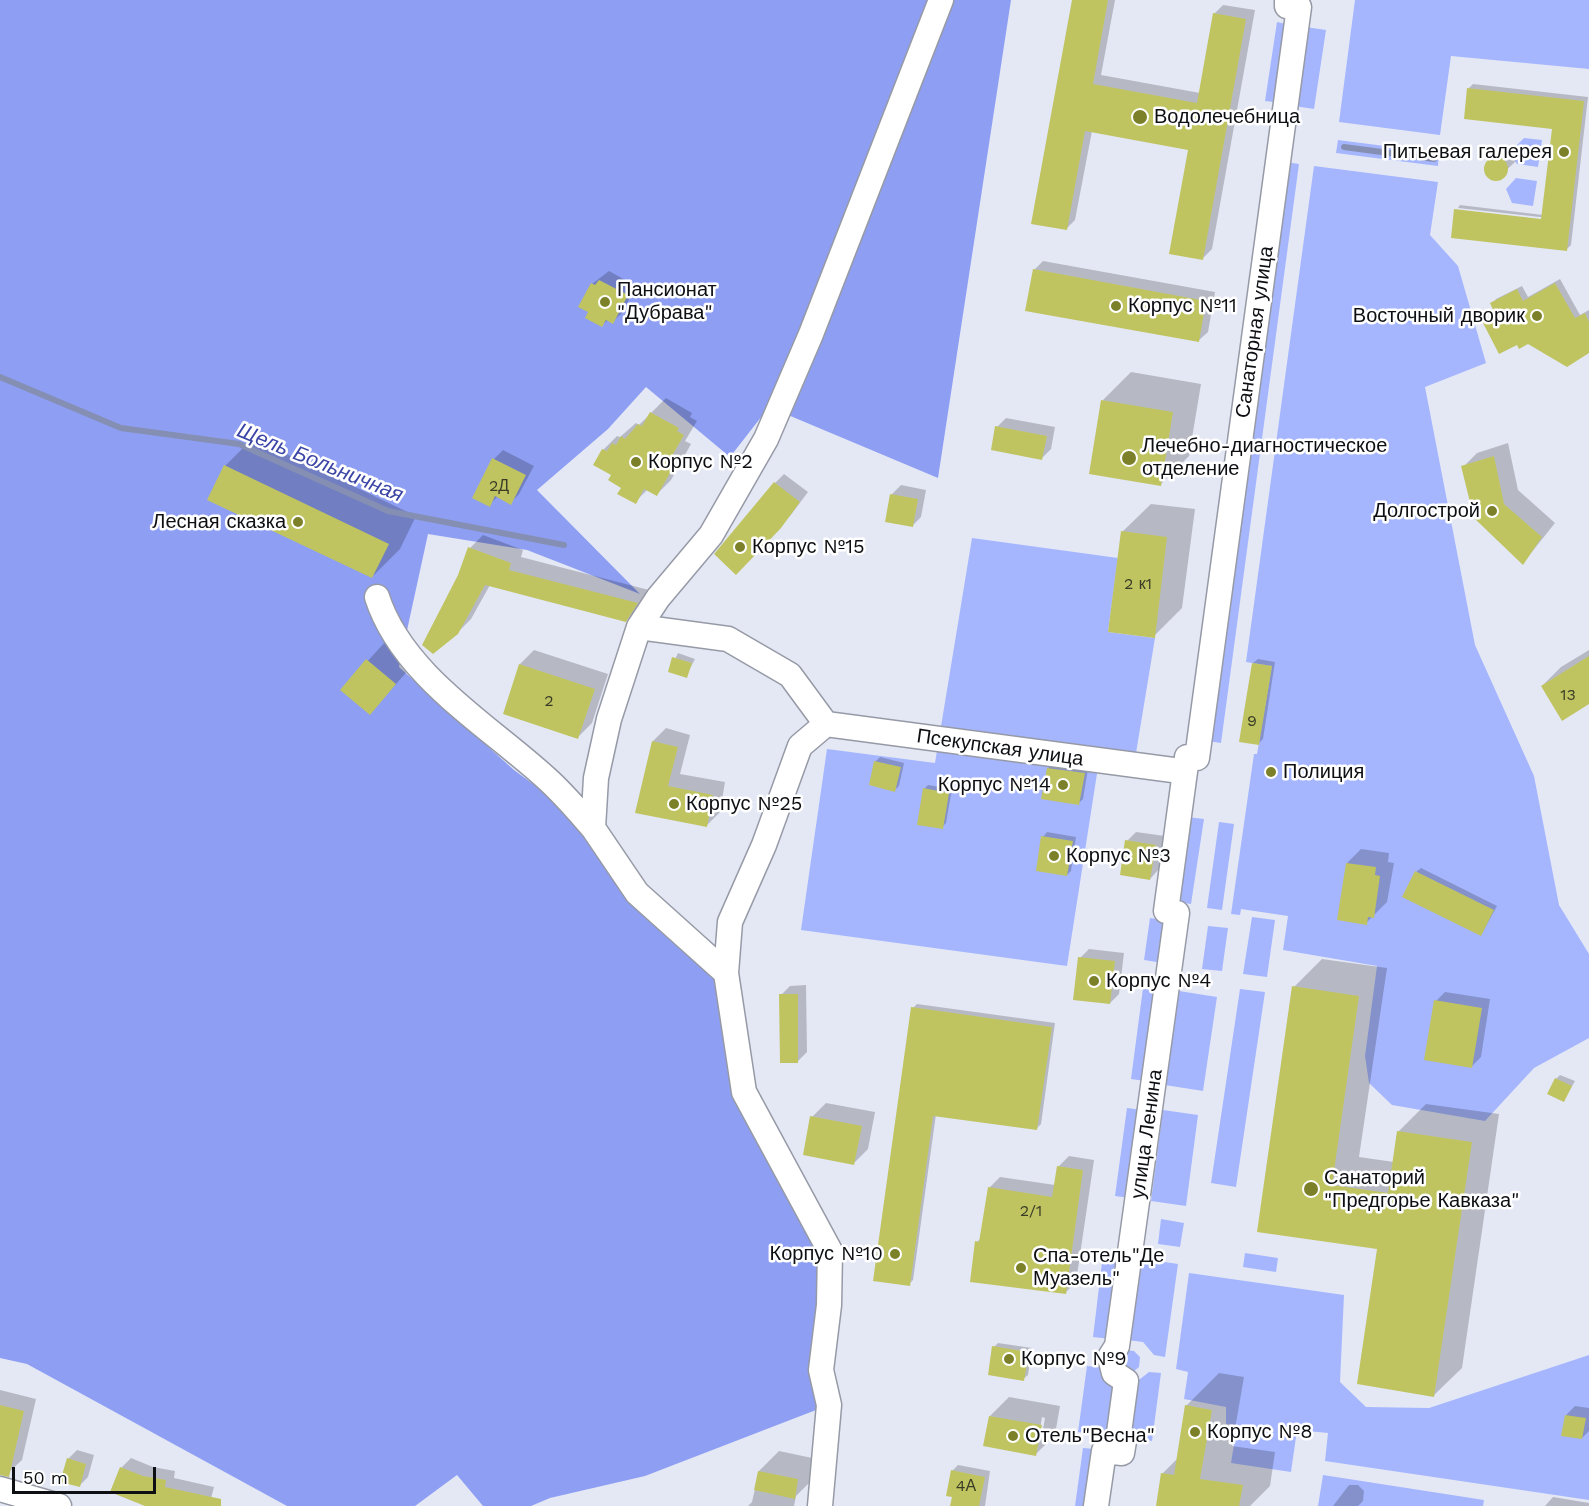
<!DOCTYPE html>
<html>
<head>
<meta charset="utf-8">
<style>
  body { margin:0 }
  #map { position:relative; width:1589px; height:1506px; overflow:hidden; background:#e4e8f5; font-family:"Work Sans",sans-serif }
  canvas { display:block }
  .scale { position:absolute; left:12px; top:1467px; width:144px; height:27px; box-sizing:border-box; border:3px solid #0e0f13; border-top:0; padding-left:8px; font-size:18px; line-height:21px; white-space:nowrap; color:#0e0f13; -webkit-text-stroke:4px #fff; paint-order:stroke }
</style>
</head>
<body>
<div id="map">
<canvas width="1589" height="1506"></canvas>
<div class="scale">50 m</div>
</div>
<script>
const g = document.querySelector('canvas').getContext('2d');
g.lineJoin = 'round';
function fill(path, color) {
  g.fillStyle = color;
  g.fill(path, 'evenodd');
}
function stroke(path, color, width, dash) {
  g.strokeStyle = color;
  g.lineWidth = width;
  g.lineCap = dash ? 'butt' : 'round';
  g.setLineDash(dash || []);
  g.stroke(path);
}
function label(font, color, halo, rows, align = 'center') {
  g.font = font + ' "Work Sans",sans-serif';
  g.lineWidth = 5;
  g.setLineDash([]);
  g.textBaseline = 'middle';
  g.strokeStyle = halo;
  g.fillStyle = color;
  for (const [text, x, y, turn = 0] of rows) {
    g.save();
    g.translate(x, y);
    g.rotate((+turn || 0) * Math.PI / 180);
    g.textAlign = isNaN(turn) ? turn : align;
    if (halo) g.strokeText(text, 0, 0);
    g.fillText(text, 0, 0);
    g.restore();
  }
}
const green = new Path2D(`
  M1355 0H1589V69L1451 56 1440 135 1339 122Z
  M1277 22 1286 24 1274 102 1265 101Z
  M1306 27 1326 30 1314 109 1294 106Z
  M1524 138 1542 140 1538 167 1517 164 1510 152Z
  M1338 140 1439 153 1438 166 1336 153Z
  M1286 162 1299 164 1221 743 1208 741Z
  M1314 166 1438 182 1430 235 1458 266 1486 363 1425 387 1475 645 1534 776 1559 905 1589 954V1038L1534 1068 1485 1121 1392 1105 1369 1083 1365 1056 1377 966 1283 950 1288 916 1241 909 1240 915 1231 914 1254 754H1257L1272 666 1246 662Z
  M1516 178 1537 181 1533 206 1512 203 1506 189Z
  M972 538 1118 558 1108 632 1155 638 1136 753 1101 748 1067 966 801 930 827 749 935 763Z
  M1187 817 1204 819 1191 904 1175 902Z
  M1219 822 1234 824 1222 910 1207 908Z
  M1252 917 1275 920 1267 977 1243 974Z
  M1150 918 1170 921 1163 963 1144 960Z
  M1208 926 1228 928 1222 971 1202 969Z
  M1143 988 1158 989 1145 1081 1131 1079Z
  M1240 989 1265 992 1236 1187 1211 1183Z
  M1179 991 1217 997 1203 1091 1165 1085Z
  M1127 1108 1142 1110 1130 1198 1115 1196Z
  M1163 1110 1198 1115 1186 1206 1151 1201Z
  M1161 1219 1184 1223 1180 1247 1158 1244Z
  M1245 1253 1278 1258 1276 1272 1243 1267Z
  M1103 1254 1121 1256 1111 1339 1093 1337Z
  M1138 1258 1178 1264 1165 1357 1154 1355 1143 1342 1127 1340Z
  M1189 1273 1344 1295 1340 1382 1366 1407 1429 1408 1589 1355V1500L1325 1461 1328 1433 1297 1430 1291 1472 1231 1463 1237 1425 1226 1424V1407L1184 1399 1188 1372 1176 1369Z
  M1125 1350 1134 1351 1140 1357 1139 1367 1131 1374 1116 1359Z
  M1087 1366 1106 1368 1118 1383 1110 1436 1078 1432Z
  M1149 1372 1161 1373 1152 1441 1128 1437 1135 1383Z
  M1083 1448 1094 1449 1086 1506H1075Z
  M1323 1475 1484 1500 1483 1506H1318Z`);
const forest = new Path2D(`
  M0 0H1011L938 478 769 407 730 457 646 387 608 429 537 490 640 594 527 550 428 534 399 667 514 770 593 828 726 973 744 1092 830 1251 829 1405 645 1476 550 1498 531 1506H483L457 1475 415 1506H287L27 1364 0 1358Z`);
const shadow = new Path2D(`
  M1073 0H1115L1101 75 1200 93 1214 14 1223 5 1255 10 1212 249 1202 259 1190 148 1092 131 1075 220 1066 229Z
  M1473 84 1588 97 1571 245 1567 249 1453 237 1457 208V211L1549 221V218L1458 208 1460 205 1543 215 1553 128 1466 118 1469 88Z
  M1508 148 1516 156V161L1498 178 1487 175 1485 169 1492 158 1502 149Z
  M1043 261 1215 292 1208 332 1198 341 1034 270Z
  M609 271 636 286 622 313 612 322 608 320 602 325 590 312 592 284Z
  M1560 279 1580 315 1589 310V353L1528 342 1484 321 1496 313 1492 304 1496 299 1522 286 1528 297Z
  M1131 372 1201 384 1189 456 1161 484 1103 400Z
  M666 398 692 413 690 417 697 421 685 441 691 444 671 480 657 494 648 489 635 502 613 474 603 450 617 436 620 437 636 423 639 425Z
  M1006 418 1055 427 1051 449 1041 459 997 427Z
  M253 438 416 516 400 549 372 577 225 466Z
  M1508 443 1518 490 1555 523 1523 563 1463 467 1477 453Z
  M503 450 534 466 519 494 510 503 498 496 489 505 494 459Z
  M784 474 808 492 790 516 736 573 775 483Z
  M901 485 926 490 921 517 912 526 887 521 892 494Z
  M1151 504 1195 509 1182 608 1154 636 1122 532Z
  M483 535 523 550 521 557 649 590 638 608 625 621 490 585 471 619 457 633 459 576 470 548Z
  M386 641 413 665 370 713 342 689Z
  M534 650 608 674 592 723 578 737 504 713 520 664Z
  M1589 650V703L1542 686 1561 667Z
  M678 653 695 659 686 676 669 671Z
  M1258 659 1275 662 1263 739 1258 744 1253 663Z
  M666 728 690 735 680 774 725 782 720 812 707 825 637 812 653 741Z
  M880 757 904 763 899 786 895 790 875 762Z
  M1053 764 1088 769 1083 799 1079 803 1048 768Z
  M928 785 952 789 946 823 942 827 924 789Z
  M1047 832 1076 837 1071 871 1067 875 1043 837Z
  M1136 832 1165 836 1159 869 1150 879 1127 841Z
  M1361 849 1389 853 1388 862 1394 863 1387 902 1366 923 1347 863Z
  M1421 868 1497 906 1481 935 1416 872Z
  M1089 949 1124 953 1119 994 1110 1003 1080 958Z
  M1322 959 1387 968 1359 1157 1394 1162 1398 1132 1426 1104 1499 1114 1462 1368 1433 1396 1378 1248 1258 1231 1294 987Z
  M806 985 807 1052 798 1061 781 995 790 986Z
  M1445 992 1490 999 1481 1057 1472 1066 1436 1001Z
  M917 1004 1055 1023 1041 1124 1037 1128 936 1114 913 1280 909 1284 913 1008Z
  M1560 1075 1575 1081 1564 1100 1556 1079Z
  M826 1103 875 1112 868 1149 854 1163 812 1117Z
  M1069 1156 1094 1160 1076 1282 1065 1293 977 1242 981 1238 989 1188 1000 1177 1055 1185 1058 1167Z
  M998 1343 1032 1348 1028 1375 1023 1379 994 1347Z
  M1219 1373 1244 1377 1232 1446 1275 1452 1270 1486 1250 1506H1158L1162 1474 1178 1458 1186 1406Z
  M0 1390 36 1399 22 1460 9 1472 0 1470Z
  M1009 1397 1060 1406 1055 1435 1036 1454 990 1416ZM1042 1417 1045 1418 1042 1435H1039Z
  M1575 1406 1589 1408V1431L1582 1438 1566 1415Z
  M77 1450 94 1455 88 1477 79 1486 68 1459Z
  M779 1451 817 1459 814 1478 796 1496 794 1506H748L752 1502 759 1471Z
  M131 1458 153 1467 175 1471 174 1478 214 1487 209 1506H152L112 1491 122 1467Z
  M958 1465 990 1471 985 1506H952V1471Z
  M1349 1485H1358L1364 1491 1363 1501 1358 1506H1333Z
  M1553 1497 1589 1503V1506H1545Z`);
const stream = new Path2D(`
  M1344 147 1434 159
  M0 377 121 428 239 444 388 511 564 545`);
const building = new Path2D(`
  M1072 0H1108L1093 84 1197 103 1213 13 1246 19 1203 260 1169 254 1188 150 1085 131 1067 230 1031 224Z
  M1467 88 1584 101 1567 251 1451 238 1454 209 1541 219 1552 129 1464 119Z
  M1484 169a12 12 0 1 1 24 0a12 12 0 1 1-24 0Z
  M1033 269 1206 301 1199 342 1025 311Z
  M599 280 628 295 613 324 606 320 602 327 585 318 588 312 578 307 591 283 595 285Z
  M1555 283 1575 318 1585 313 1589 322V353L1567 367 1528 344 1519 349 1517 345 1499 354 1482 321 1495 314 1490 303 1517 289 1523 301Z
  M1101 400 1173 412 1161 486 1089 474Z
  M650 412 679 428 677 431 684 435 672 456 678 459 657 496 644 489 636 504 617 494 621 488 608 480 611 475 593 465 602 449 607 451 612 443 616 445 621 436 625 439 638 424 642 426Z
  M995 426 1047 436 1042 460 991 450Z
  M1494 456 1504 504 1542 537 1523 565 1474 518 1461 466Z
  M492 458 526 475 511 505 495 496 490 507 472 498Z
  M224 465 389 544 372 578 207 500Z
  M774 482 800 502 781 528 736 575 714 554Z
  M890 494 918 499 913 527 885 522Z
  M1121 531 1167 537 1155 638 1108 632Z
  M468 547 511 563 509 570 638 603 626 622 485 585 458 634 433 654 422 645 458 575Z
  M1589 656V704L1562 721 1541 686Z
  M672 657 692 663 687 678 668 672Z
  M366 659 396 684 370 715 340 690Z
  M1252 663 1272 666 1259 745 1239 742Z
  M519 664 595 689 578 739 503 714Z
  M652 741 678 747 668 786 713 795 707 827 635 813Z
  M874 761 901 767 895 792 869 785Z
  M1047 768 1085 773 1079 805 1041 799Z
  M923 788 949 793 943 829 917 825Z
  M1041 836 1073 841 1067 876 1036 871Z
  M1125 840 1156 845 1150 880 1120 875Z
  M1346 863 1376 867 1375 875 1380 876 1374 918 1368 917 1367 925 1337 920Z
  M1415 871 1494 910 1481 936 1402 897Z
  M1078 957 1115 961 1110 1004 1073 1000Z
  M1292 986 1359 996 1332 1185 1388 1193 1397 1131 1472 1142 1434 1397 1357 1384 1377 1249 1257 1232Z
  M779 994H798V1063H780Z
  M1434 1000 1482 1008 1472 1068 1424 1060Z
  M911 1007 1052 1027 1037 1130 933 1116 910 1286 873 1281Z
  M1555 1078 1572 1086 1564 1102 1547 1094Z
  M810 1116 862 1126 854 1165 803 1155Z
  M1057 1166 1083 1170 1066 1294 970 1282 975 1241 979 1242 988 1187 1052 1197Z
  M992 1346 1029 1352 1024 1381 988 1375Z
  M0 1405 24 1411 9 1477 0 1475Z
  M1185 1405 1212 1410 1200 1479 1243 1485 1239 1506H1156L1161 1473 1174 1475Z
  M1565 1415 1586 1418 1582 1439 1561 1436Z
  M989 1416 1042 1425 1036 1456 983 1446Z
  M67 1458 86 1464 80 1487 60 1482Z
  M120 1467 143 1476 166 1480 165 1487 221 1499V1506H145L110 1492Z
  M951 1470 985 1477 979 1506H950L952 1497 946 1496Z
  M758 1471 798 1479 795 1499 754 1490Z`);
const street = new Path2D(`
  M377 597C402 675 488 725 546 778 563 793 578 811 593 828
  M639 627 609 719 596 778 593 828 637 893 726 973
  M826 724 1173 770
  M0 1489 59 1506
  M820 1506 829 1405 821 1370 829 1305 830 1251 744 1092 726 973 730 922 764 845 800 746 826 724 790 675 728 639 639 627 658 598 711 535 766 439 811 334 941 0
  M1096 1506 1104 1451 1122 1453 1124 1441 1118 1440 1126 1381 1114 1373 1110 1357 1117 1346 1177 913 1166 911 1187 757 1197 758 1299 7 1287 6V0`);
const markers = [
  [1140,117,8,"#7c8029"],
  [1564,152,6,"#7c8029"],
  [605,302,6,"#7c8029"],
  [1116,306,6,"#7c8029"],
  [1537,316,6,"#7c8029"],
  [1129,458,8,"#7c8029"],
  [636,462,6,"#7c8029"],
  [1492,511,6,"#7c8029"],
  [298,522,6,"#7c8029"],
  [740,547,6,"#7c8029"],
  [1271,772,6,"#7c8029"],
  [1063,785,6,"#7c8029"],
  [674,804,6,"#7c8029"],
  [1054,856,6,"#7c8029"],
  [1094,981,6,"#7c8029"],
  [1311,1189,8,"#7c8029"],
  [895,1254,6,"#7c8029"],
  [1021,1268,6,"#7c8029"],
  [1009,1359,6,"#7c8029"],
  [1195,1432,6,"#7c8029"],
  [1013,1436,6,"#7c8029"]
];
const numberNames = [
  ["2Д",499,486],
  ["2 к1",1138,584],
  ["13",1568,695],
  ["2",549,701],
  ["9",1252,721],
  ["2/1",1031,1211],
  ["4А",966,1486]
];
const poiNames = [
  ["Водолечебница",1154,117],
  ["Питьевая галерея",1552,152,"right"],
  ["Пансионат",617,290],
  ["\"Дубрава\"",617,313],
  ["Корпус №11",1128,306],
  ["Восточный дворик",1525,316,"right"],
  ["Лечебно-диагностическое",1142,446],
  ["отделение",1142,469],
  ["Корпус №2",648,462],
  ["Долгострой",1480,511,"right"],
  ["Лесная сказка",286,522,"right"],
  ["Корпус №15",752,547],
  ["Полиция",1283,772],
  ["Корпус №14",1051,785,"right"],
  ["Корпус №25",686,804],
  ["Корпус №3",1066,856],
  ["Корпус №4",1106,981],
  ["Санаторий",1324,1178],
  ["\"Предгорье Кавказа\"",1324,1201],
  ["Корпус №10",883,1254,"right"],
  ["Спа-отель\"Де",1033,1256],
  ["Муазель\"",1033,1279],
  ["Корпус №9",1021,1359],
  ["Корпус №8",1207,1432],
  ["Отель\"Весна\"",1025,1436]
];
const streetNames = [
  ["Санаторная улица",1255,332,-82],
  ["Псекупская улица",1000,748,8],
  ["улица Ленина",1147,1134,-82]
];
const waterNames = [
  ["Щель Больничная",320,463,22]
];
fill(green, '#a5b6fe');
fill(forest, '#8e9ff3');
fill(shadow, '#0003');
stroke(stream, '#858eb3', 6);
fill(building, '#bfc461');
stroke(street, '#969aa6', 27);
stroke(street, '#fff', 24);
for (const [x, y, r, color] of markers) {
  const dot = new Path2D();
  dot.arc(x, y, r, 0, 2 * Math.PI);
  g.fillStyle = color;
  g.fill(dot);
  stroke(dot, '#fff', 2);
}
label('16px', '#3a3c26', null, numberNames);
label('20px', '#0e0f13', '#fff', poiNames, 'left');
label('20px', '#0e0f13', '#fff', streetNames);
label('italic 21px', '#3b45a5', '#fff', waterNames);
</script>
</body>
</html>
